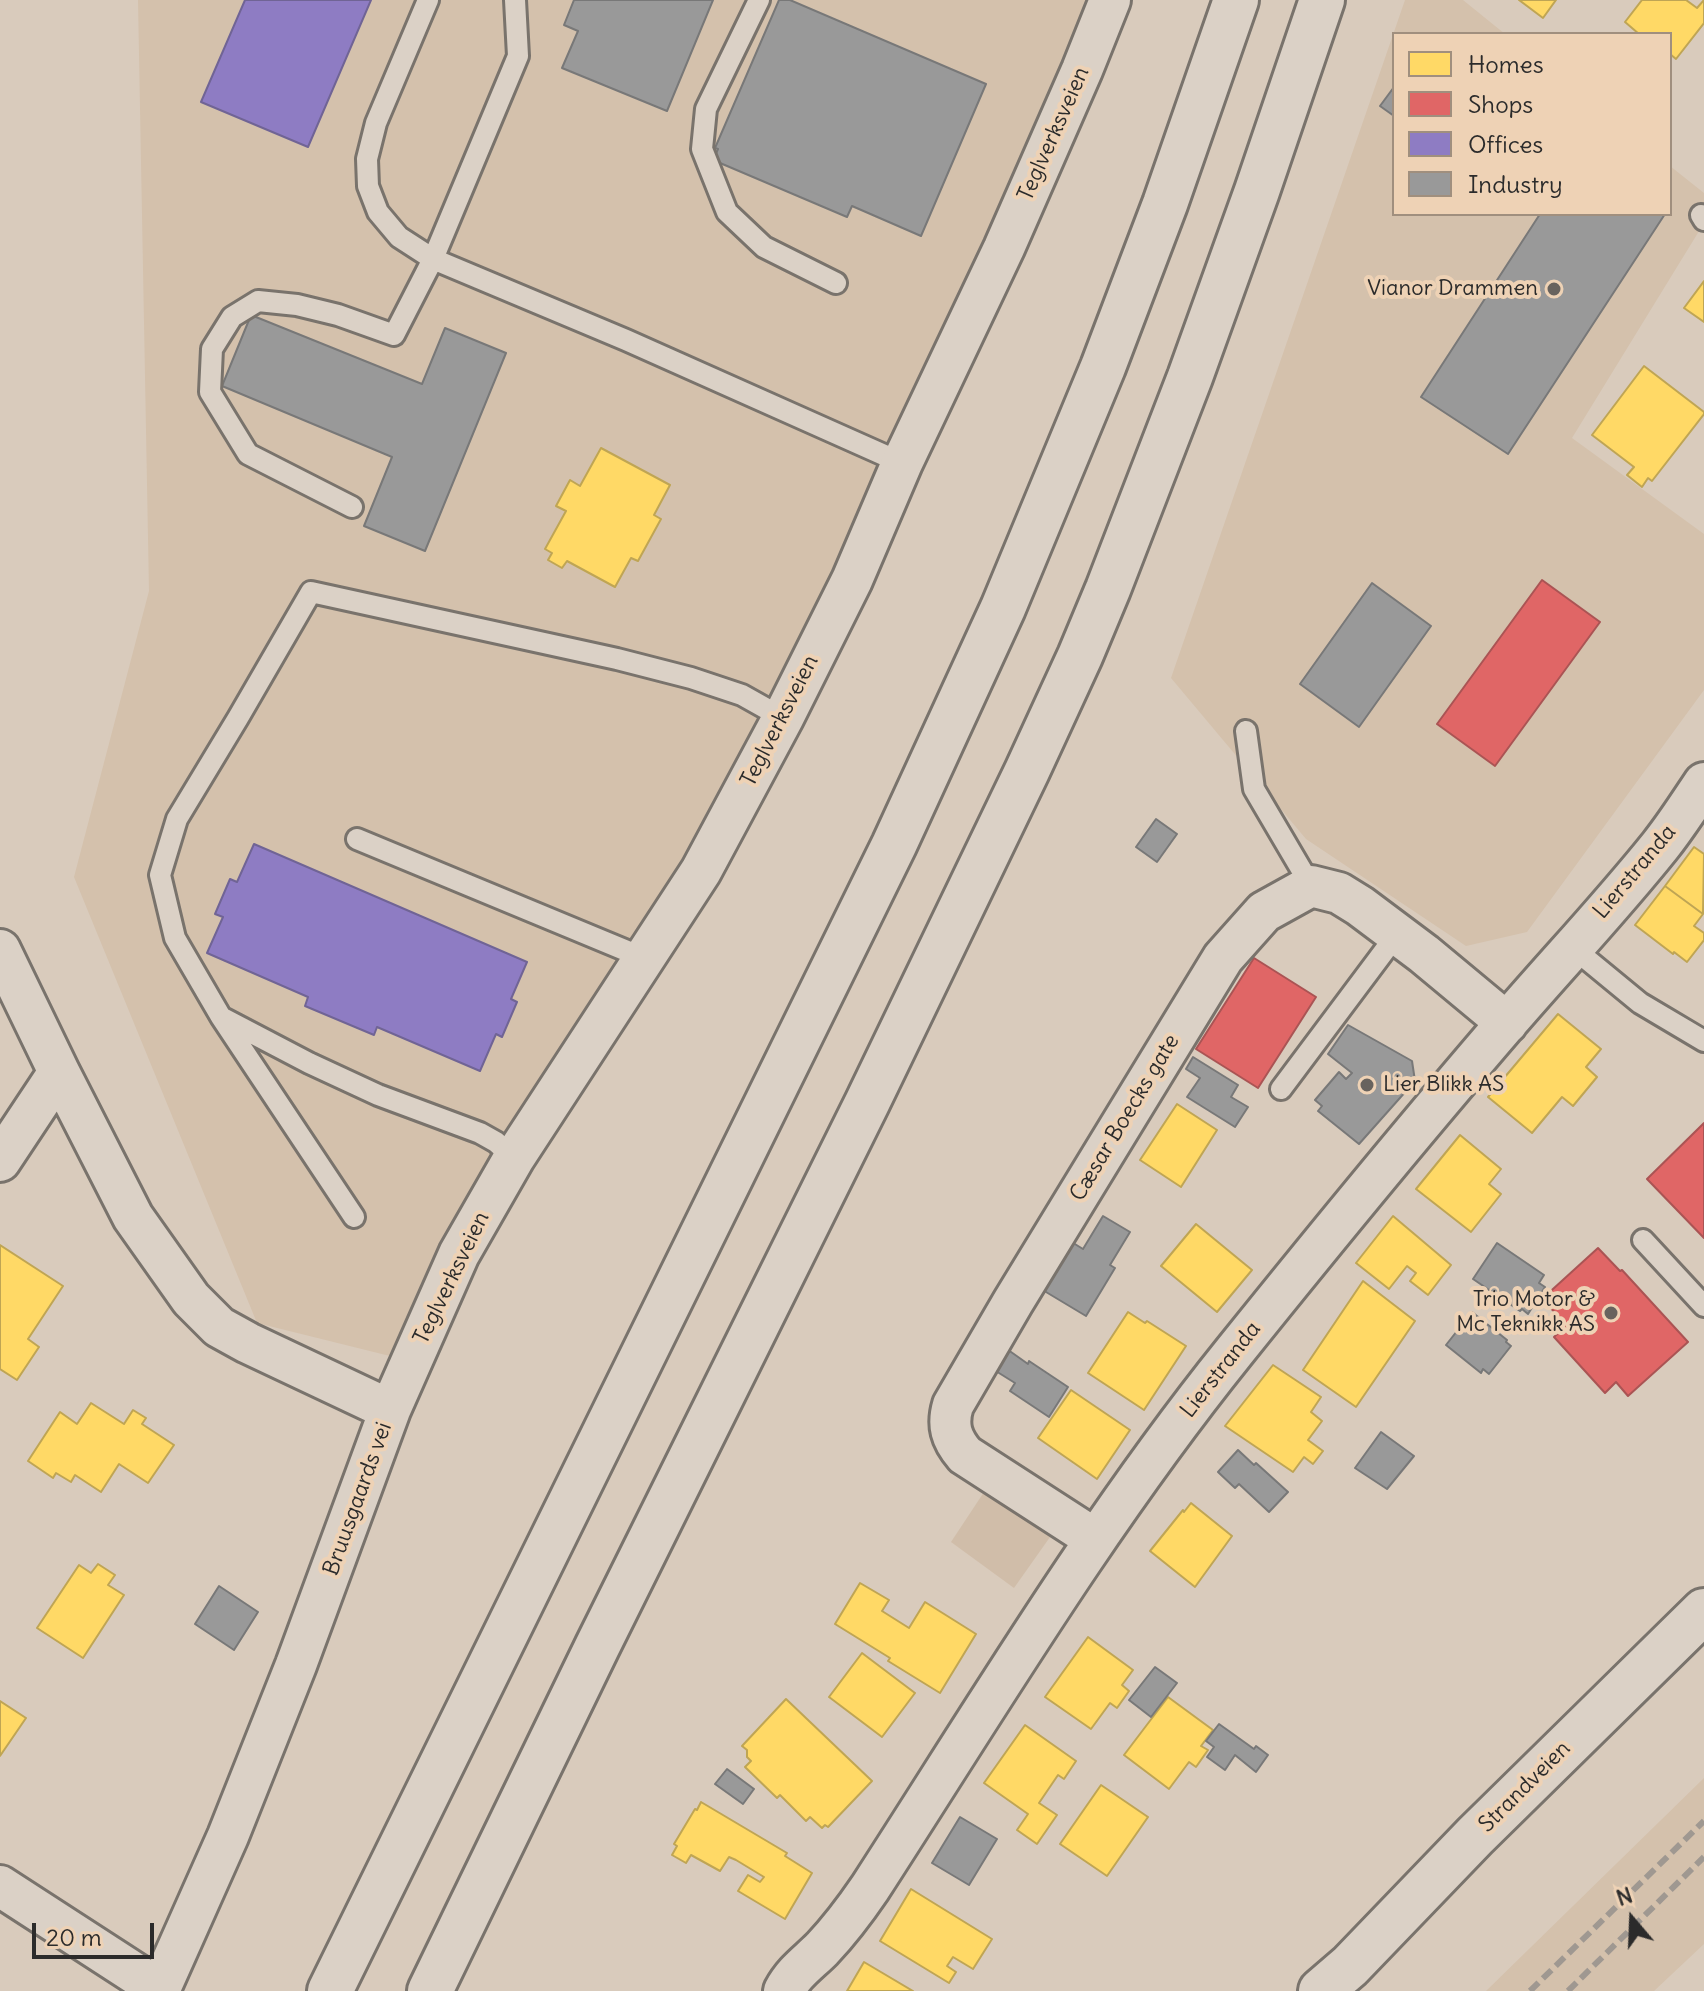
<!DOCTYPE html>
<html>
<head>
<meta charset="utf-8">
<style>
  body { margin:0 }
  #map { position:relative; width:1704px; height:1991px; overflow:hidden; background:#d9cbbc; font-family:Delius,sans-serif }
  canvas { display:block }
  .legend { position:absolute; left:1392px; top:32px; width:280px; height:184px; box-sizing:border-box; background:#eed2b5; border:2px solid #a08f7e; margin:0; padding:10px 14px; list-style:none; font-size:24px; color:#2b2b2b }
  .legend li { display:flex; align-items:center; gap:16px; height:40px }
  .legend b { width:40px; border:2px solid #a08f7e }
  .north { position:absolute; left:1592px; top:1879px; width:80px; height:80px; -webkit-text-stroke:6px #eed2b5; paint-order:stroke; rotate:341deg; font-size:22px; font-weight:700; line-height:32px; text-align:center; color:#2b2b2b }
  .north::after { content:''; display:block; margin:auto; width:28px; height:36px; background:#2b2b2b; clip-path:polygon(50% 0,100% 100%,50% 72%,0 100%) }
  .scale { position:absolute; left:32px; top:1923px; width:122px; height:36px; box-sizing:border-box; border:4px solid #2b2b2b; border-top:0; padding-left:10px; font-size:24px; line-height:28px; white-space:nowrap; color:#2b2b2b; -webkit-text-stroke:6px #eed2b5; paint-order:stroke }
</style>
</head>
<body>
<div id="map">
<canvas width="1704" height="1991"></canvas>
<ul class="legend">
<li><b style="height:22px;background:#ffd966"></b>Homes</li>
<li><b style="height:22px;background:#e06666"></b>Shops</li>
<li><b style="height:22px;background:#8e7cc3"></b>Offices</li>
<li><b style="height:22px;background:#999"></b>Industry</li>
</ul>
<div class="north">N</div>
<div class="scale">20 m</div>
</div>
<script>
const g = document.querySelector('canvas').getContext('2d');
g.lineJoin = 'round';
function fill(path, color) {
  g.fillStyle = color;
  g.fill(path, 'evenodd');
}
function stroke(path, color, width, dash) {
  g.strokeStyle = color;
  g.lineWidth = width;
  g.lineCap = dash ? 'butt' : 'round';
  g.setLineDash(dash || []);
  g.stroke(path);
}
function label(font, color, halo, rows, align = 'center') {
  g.font = font + ' Delius,sans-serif';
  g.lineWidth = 8;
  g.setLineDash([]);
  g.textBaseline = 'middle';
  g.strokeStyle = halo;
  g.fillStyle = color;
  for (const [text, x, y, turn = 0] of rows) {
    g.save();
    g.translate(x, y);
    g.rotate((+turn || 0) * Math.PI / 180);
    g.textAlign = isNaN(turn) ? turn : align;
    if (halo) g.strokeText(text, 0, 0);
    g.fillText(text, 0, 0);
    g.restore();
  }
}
const built = new Path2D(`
  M138 0H1115L912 476 402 1359 257 1323 74 877 149 591Z
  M1405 0H1463L1505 34H1394V214H1670V166L1704 193V223L1572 438 1704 534V690L1527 932 1466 946 1306 839 1171 678Z
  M1704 1778V1944L1654 1991H1486Z`);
const green = new Path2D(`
  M988 1486 1055 1530 1014 1588 951 1542Z`);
const homes = new Path2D(`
  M1519 0H1556L1543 18Z
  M1642 0H1686L1697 8 1704 0V23L1676 59 1670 54V34H1639L1625 22Z
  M1704 281V322L1684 308Z
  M1644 366 1704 412V414L1652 481 1648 478 1642 487 1627 475 1634 467 1592 435Z
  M601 448 670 485 654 515 661 519 638 561 631 558 615 587 567 561 562 568 548 560 552 553 545 549 566 511 556 506 570 480 580 486Z
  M1694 847 1704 854 1703 914 1665 886Z
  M1665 886 1703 914 1694 926 1704 933V940L1687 962 1674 952 1673 954 1635 925Z
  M1558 1014 1601 1049 1586 1067 1597 1077 1573 1106 1562 1097 1532 1133 1488 1097Z
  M1177 1104 1217 1130 1181 1187 1140 1160Z
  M1460 1135 1501 1169 1489 1184 1501 1194 1471 1232 1416 1189Z
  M1393 1216 1451 1265 1428 1295 1410 1281 1416 1273 1407 1266 1389 1289 1356 1263Z
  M1196 1224 1252 1270 1217 1312 1161 1266Z
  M0 1245 63 1286 28 1339 39 1347 17 1380 0 1369Z
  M1363 1281 1415 1321 1356 1407 1303 1370Z
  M1128 1312 1145 1323 1147 1321 1186 1346 1144 1410 1088 1373Z
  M1273 1365 1321 1397 1311 1412 1322 1421 1308 1440 1323 1451 1313 1464 1304 1457 1293 1472 1225 1426Z
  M1071 1390 1130 1430 1097 1479 1038 1438Z
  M91 1403 124 1424 133 1410 146 1418 142 1424 174 1445 148 1483 119 1464 101 1492 75 1475 71 1482 56 1473 53 1478 28 1461 60 1412 77 1424Z
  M1191 1503 1232 1536 1195 1587 1150 1551 1183 1510 1184 1512Z
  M98 1564 115 1575 108 1585 124 1595 83 1658 37 1628 79 1565 91 1573Z
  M860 1583 889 1600 882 1611 909 1628 925 1602 976 1634 940 1693 888 1661 890 1658 835 1624Z
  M1088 1637 1133 1670 1122 1685 1129 1691 1117 1708 1110 1703 1091 1729 1045 1697Z
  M862 1653 915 1693 882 1737 829 1697Z
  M1168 1697 1213 1730 1201 1746 1208 1750 1196 1767 1189 1762 1169 1789 1124 1755Z
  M786 1699 872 1781 828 1827 825 1825 822 1828 810 1817 806 1821 780 1795 777 1798 745 1767 751 1761 747 1757V1750L742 1746Z
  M0 1701 26 1718 0 1756Z
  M1025 1725 1076 1761 1064 1779 1058 1775 1039 1803 1057 1815 1037 1844 1017 1830 1028 1814 984 1783Z
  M1101 1785 1148 1817 1107 1876 1060 1844Z
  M701 1802 787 1853 785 1856 812 1873 785 1919 738 1891 748 1875 760 1882 764 1877 736 1860 729 1857 720 1871 691 1855 686 1863 672 1855 677 1846 674 1844 695 1809 697 1810Z
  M911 1889 992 1939 973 1969 953 1957 947 1966 956 1972 949 1983 880 1941Z
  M864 1962 913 1991H847Z`);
const shops = new Path2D(`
  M1542 580 1600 622 1495 766 1437 724Z
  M1254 958 1316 997 1258 1088 1196 1049Z
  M1704 1123V1238L1647 1179Z
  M1598 1248 1620 1271 1622 1270 1688 1342 1628 1396 1616 1382 1605 1393 1554 1337 1565 1327 1562 1324 1564 1322 1542 1299Z`);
const offices = new Path2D(`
  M245 0H371L308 147 201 102Z
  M254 844 527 962 511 999 517 1002 502 1037 496 1034 480 1071 377 1027 374 1035 305 1006 308 997 207 953 223 917 215 914 230 879 237 882Z`);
const industry = new Path2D(`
  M574 0H713L667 111 562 68 578 31 564 25Z
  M779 0H790L986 84 921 236 852 206 847 217 713 160 718 149 715 148Z
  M1394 87V116L1380 106Z
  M1540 214H1665L1508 454 1421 397Z
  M251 315 422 384 445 328 506 353 425 551 364 526 392 457 222 386Z
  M1372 583 1431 626 1359 727 1300 684Z
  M1156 819 1177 834 1157 862 1136 847Z
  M1348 1025 1412 1061 1415 1081 1359 1144 1318 1111 1322 1106 1315 1100 1339 1072 1346 1079 1352 1073 1328 1054Z
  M1193 1057 1238 1085 1231 1097 1248 1107 1235 1127 1187 1097 1200 1078 1186 1069Z
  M1103 1216 1130 1232 1110 1265 1115 1268 1086 1316 1041 1289 1070 1241 1083 1249Z
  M1497 1243 1544 1275 1539 1283 1545 1287 1528 1314 1522 1309 1520 1311 1473 1279Z
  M1472 1312 1507 1340 1506 1342 1511 1346 1489 1374 1483 1369 1481 1373 1446 1345Z
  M1004 1347 1028 1364 1029 1361 1068 1387 1049 1417 1010 1391 1015 1383 991 1368Z
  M1381 1432 1414 1456 1387 1489 1355 1468Z
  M1238 1450 1254 1465 1256 1463 1288 1492 1269 1512 1239 1484 1235 1488 1218 1472Z
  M219 1586 258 1612 234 1650 195 1624Z
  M1155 1667 1177 1683 1151 1717 1129 1700Z
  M1219 1724 1254 1749 1256 1746 1268 1755 1256 1772 1235 1755 1225 1770 1207 1757 1214 1747 1206 1741Z
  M727 1769 754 1789 743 1804 715 1784Z
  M960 1817 997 1839 969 1885 932 1863Z`);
const lane = new Path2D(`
  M428 0 376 123 367 159 368 186 378 212 399 237 433 259 626 340 902 463
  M759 0 706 109 702 149 727 212 764 247 836 283
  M1701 215 1704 220
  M352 507 248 454 210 392 212 349 232 317 258 301 297 305 338 315 394 335 433 259 518 56 515 0
  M1246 731 1254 789 1311 886
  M357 839 644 958
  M1572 947 1640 1003 1704 1041
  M223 1018 309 1063 378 1095 480 1133 496 1142 514 1158
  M1281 1089 1397 934
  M354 1217 221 1017 175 938 160 875 177 819 238 718 311 592 617 659 691 678 742 695 783 718
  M1643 1240 1704 1306`);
const street = new Path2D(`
  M0 950 59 1072 133 1217 191 1299 219 1327 248 1343 390 1410
  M0 1161 59 1072
  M1095 1539 965 1455C951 1439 947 1425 953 1405L1013 1302 1223 958 1264 912 1311 886 1339 893 1360 906 1424 954 1507 1023
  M0 1886 159 1989
  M159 1991 228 1836 296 1665 390 1410 459 1254 514 1158 701 871 783 718 852 580 902 463 1004 248 1082 70 1110 0
  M784 1991C794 1972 808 1963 822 1949 840 1930 855 1910 870 1888 987 1707 1098 1521 1234 1352 1324 1240 1415 1129 1509 1020 1559 962 1612 906 1660 846 1676 826 1690 804 1704 783`);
const primary = new Path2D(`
  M1321 1991 1350 1966 1475 1836 1704 1611`);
const highway = new Path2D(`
  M330 1991 894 845 1003 608 1103 367 1165 204 1236 0
  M430 1991 597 1647 867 1103 1027 771 1080 656 1108 589 1190 377 1257 191 1322 0`);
const rail = new Path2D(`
  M1530 1991 1704 1821
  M1568 1991 1704 1857`);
const markers = [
  [1554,289,8,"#68635e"],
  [1367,1085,8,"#68635e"],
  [1611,1313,8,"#68635e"]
];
const streetNames = [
  ["Teglverksveien",1054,134,-66],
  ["Teglverksveien",780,721,-63],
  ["Lierstranda",1635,872,-50],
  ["Cæsar Boecks gate",1125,1118,-59],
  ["Teglverksveien",452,1278,-64],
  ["Lierstranda",1221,1370,-52],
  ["Bruusgaards vei",358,1499,-70],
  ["Strandveien",1525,1787,-45]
];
const poiNames = [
  ["Vianor Drammen",1538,289],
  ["Lier Blikk AS",1383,1085,"left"],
  ["Trio Motor &",1595,1300],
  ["Mc Teknikk AS",1595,1325]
];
fill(built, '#d4c1ac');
fill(green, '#d0bda9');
fill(homes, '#ffd966');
stroke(homes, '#bfa554', 2);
fill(shops, '#e06666');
stroke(shops, '#aa5454', 2);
fill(offices, '#8e7cc3');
stroke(offices, '#706495', 2);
fill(industry, '#999');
stroke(industry, '#787878', 2);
stroke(lane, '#79736c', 26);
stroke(street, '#79736c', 46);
stroke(primary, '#79736c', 50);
stroke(highway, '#79736c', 50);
stroke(lane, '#dbd1c6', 20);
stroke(street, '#dbd1c6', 40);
stroke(primary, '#dbd1c6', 44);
stroke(highway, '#dbd1c6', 44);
stroke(rail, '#9f9891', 6, [12, 6]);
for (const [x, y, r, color] of markers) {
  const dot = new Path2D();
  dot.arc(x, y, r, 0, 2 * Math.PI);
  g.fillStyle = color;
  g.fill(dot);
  stroke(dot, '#eed2b5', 3);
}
label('22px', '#2b2b2b', '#eed2b5', streetNames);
label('22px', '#2b2b2b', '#eed2b5', poiNames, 'right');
</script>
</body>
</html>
